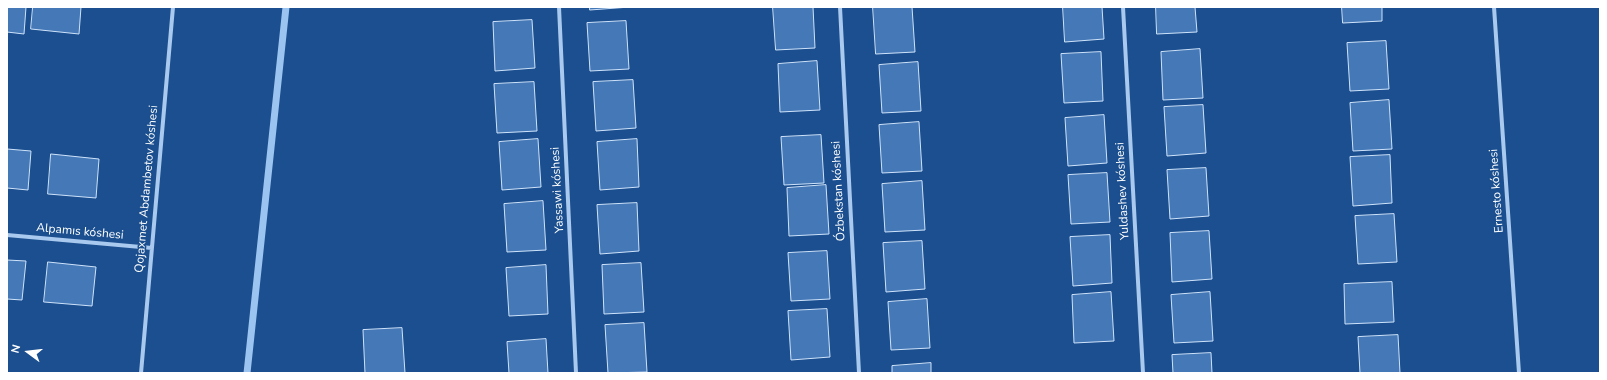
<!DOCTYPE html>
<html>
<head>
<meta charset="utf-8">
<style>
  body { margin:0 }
  #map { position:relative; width:1607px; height:380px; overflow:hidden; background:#1b4f8f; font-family:"Nunito Sans",sans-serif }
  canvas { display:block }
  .frame { position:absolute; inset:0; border:8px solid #fff; pointer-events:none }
  .north { position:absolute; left:8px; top:332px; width:40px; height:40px; -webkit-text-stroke:3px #1b4f8f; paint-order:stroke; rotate:285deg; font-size:11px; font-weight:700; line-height:16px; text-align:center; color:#fff }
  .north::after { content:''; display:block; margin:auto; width:14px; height:18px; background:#fff; clip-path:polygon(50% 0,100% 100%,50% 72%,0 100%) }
</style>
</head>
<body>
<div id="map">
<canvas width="1607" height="380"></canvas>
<div class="frame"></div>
<div class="north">N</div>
</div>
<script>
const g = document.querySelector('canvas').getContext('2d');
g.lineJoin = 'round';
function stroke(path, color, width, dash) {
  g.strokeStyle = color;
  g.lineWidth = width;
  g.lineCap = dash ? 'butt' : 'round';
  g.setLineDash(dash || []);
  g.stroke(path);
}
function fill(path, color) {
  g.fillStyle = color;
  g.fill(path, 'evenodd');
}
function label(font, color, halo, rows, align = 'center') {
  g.font = font + ' "Nunito Sans",sans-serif';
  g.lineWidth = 3;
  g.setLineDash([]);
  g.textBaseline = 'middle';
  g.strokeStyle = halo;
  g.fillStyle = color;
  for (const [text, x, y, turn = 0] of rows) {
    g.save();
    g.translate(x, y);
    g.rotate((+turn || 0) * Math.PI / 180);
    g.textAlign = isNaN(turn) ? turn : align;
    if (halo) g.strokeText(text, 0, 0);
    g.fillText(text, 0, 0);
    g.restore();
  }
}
const stream = new Path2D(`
  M247 373 286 7`);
const building = new Path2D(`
  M7 7H26L24 34 7 32Z
  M33 7H81L79 34 31 29Z
  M590 7H630L590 10Z
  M773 7H813L815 48 776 50Z
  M873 7H912L915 52 876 54Z
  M1063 7H1102L1104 39 1065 42Z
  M1156 7H1195L1197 32 1157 34Z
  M1342 7H1382V21L1343 23Z
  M532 20 535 68 495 71 493 22Z
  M626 21 629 69 590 71 587 23Z
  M1386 41 1389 89 1350 91 1347 43Z
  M1200 49 1203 98 1163 100 1161 52Z
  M1101 52 1103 101 1064 103 1061 54Z
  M817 61 820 110 780 112 778 64Z
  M918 62 921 111 882 113 879 65Z
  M633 80 636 128 596 131 593 82Z
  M534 82 537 131 497 133 494 84Z
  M1389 100 1392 149 1353 151 1350 103Z
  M1203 105 1206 153 1167 156 1164 107Z
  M1104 115 1107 163 1068 166 1065 118Z
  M919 122 922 171 882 173 879 125Z
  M821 135 824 183 784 185 781 137Z
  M538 139 541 187 502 190 499 142Z
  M637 139 639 187 600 190 597 142Z
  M7 149 31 151 28 190 7 188Z
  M51 154 99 159 96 198 48 194Z
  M1390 155 1392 203 1353 206 1350 157Z
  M1206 168 1209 216 1170 219 1167 170Z
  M1107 173 1110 222 1071 224 1068 175Z
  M922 181 925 230 885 232 882 184Z
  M826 185 829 234 789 236 787 188Z
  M543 201 546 250 507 252 504 204Z
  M637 203 639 251 600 254 597 205Z
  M1394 214 1397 262 1358 264 1355 216Z
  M1209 231 1212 279 1172 282 1170 233Z
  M1110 235 1112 283 1073 286 1070 237Z
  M922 241 925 289 886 292 883 243Z
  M827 251 830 299 791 301 788 253Z
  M7 260 26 261 22 300 7 299Z
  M48 262 96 267 92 306 44 302Z
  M641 263 644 312 604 314 602 265Z
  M546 265 548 314 509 316 506 268Z
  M1392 282 1394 322 1345 324 1344 284Z
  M1111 292 1114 341 1074 343 1072 295Z
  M1210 292 1213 341 1174 343 1171 295Z
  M927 299 930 348 891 350 888 302Z
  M827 309 830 357 791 360 788 311Z
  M644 323 647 372 608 373 605 325Z
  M402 328 405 373H365L363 330Z
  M1398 335 1400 373H1360L1358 337Z
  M546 339 548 373H509L507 342Z
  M1211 353 1212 373H1173L1172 355Z
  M931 363V373H892V366Z`);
const minor = new Path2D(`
  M559 7 576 373
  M840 7 859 373
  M1123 7 1143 373
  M1494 7 1519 373
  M7 235 152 248
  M141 373 173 7`);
const streetNames = [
  ["Qojaxmet Abdambetov kóshesi",147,189,-85],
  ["Yassawi kóshesi",558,190,-93],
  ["Ózbekstan kóshesi",839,191,-93],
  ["Yuldashev kóshesi",1123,191,-93],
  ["Ernesto kóshesi",1497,191,-94],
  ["Alpamıs kóshesi",80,232,5]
];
stroke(stream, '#9cc4f0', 7);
fill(building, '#4478b7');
stroke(building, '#cfe3fa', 1);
stroke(minor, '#a9c9ee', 4);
label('12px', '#fff', '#1b4f8f', streetNames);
</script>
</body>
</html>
